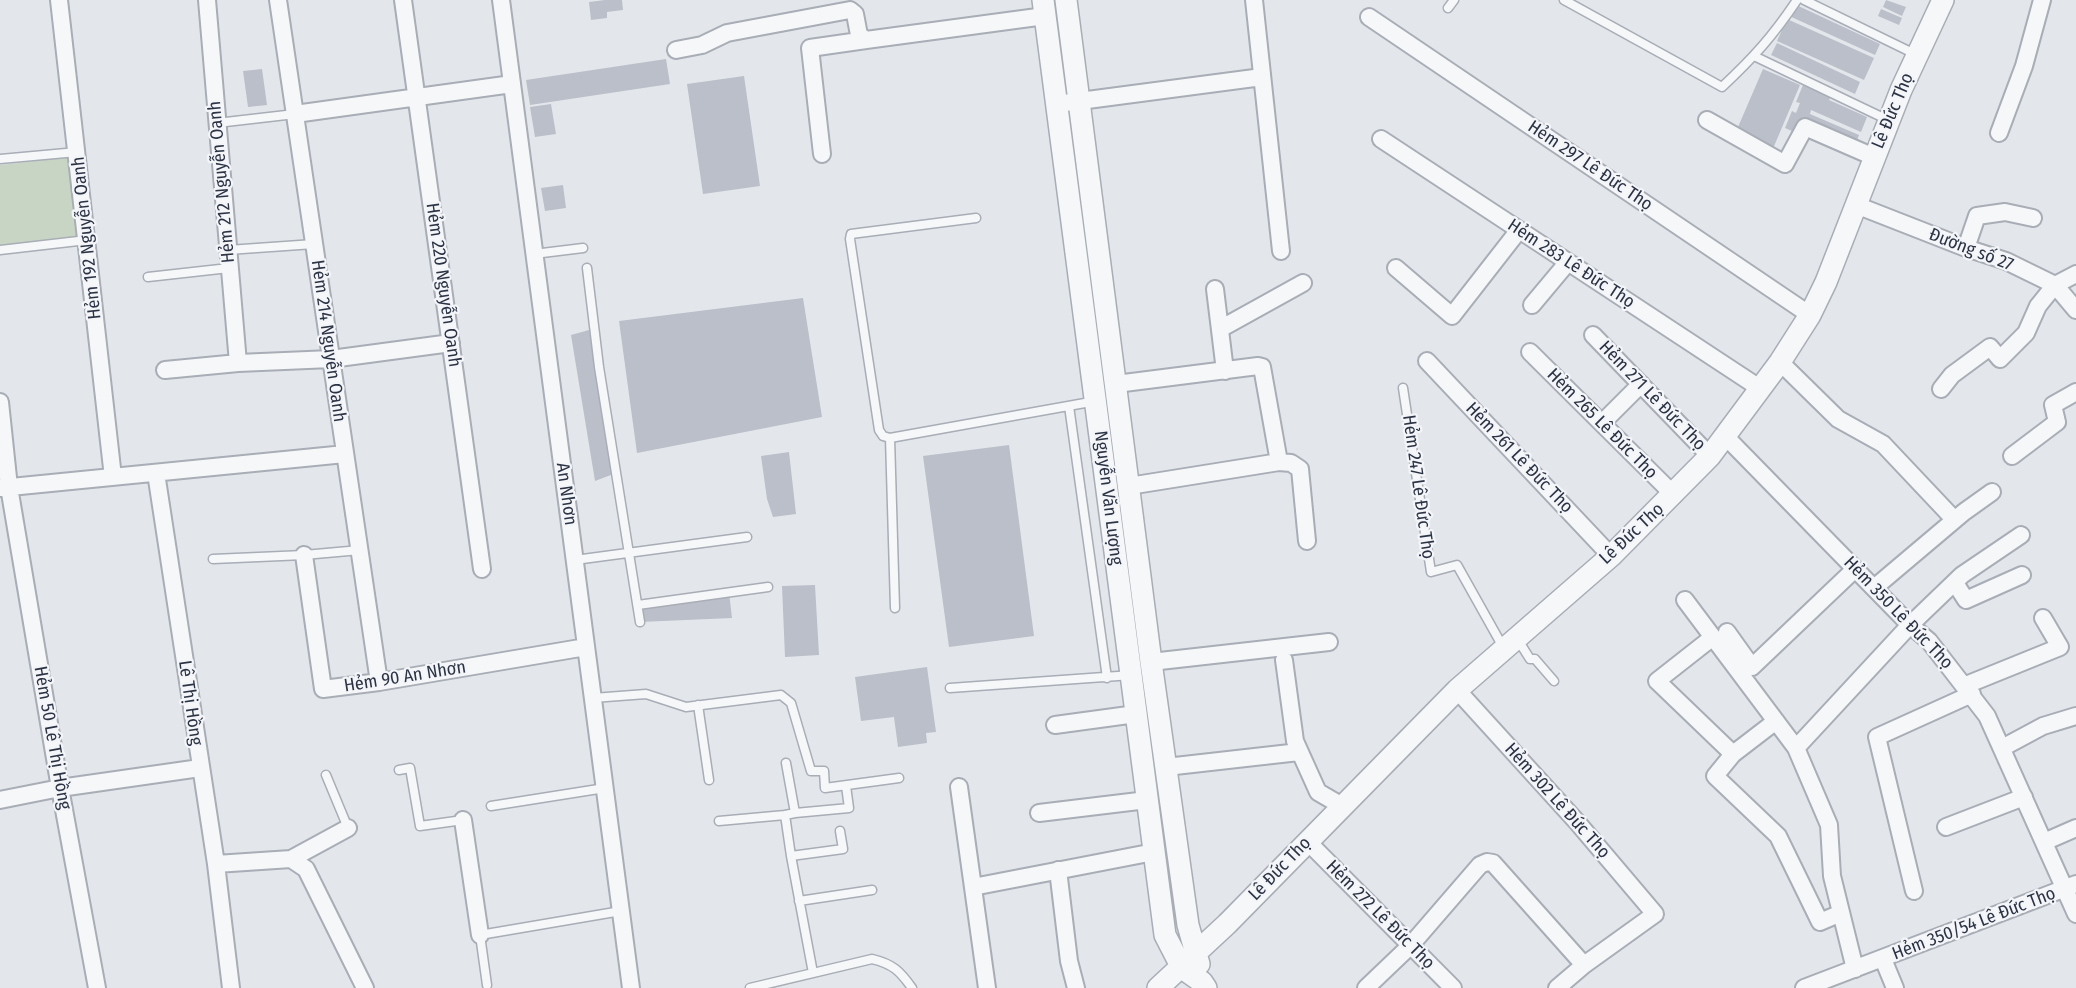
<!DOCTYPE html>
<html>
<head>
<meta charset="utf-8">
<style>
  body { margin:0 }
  canvas { display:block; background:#e3e6eb }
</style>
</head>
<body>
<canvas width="2076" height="988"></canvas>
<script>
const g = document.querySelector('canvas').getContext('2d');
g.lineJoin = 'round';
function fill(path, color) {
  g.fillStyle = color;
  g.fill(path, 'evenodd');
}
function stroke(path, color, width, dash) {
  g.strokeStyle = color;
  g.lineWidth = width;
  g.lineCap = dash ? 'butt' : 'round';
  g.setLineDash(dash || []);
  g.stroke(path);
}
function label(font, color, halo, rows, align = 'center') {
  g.font = font + ' "Fira Sans Condensed",sans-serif';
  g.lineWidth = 4.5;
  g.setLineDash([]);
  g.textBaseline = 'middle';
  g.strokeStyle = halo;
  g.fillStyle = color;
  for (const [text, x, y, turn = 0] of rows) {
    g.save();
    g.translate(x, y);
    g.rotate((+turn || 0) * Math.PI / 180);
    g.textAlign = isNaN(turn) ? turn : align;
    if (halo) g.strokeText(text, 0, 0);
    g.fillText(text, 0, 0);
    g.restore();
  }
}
const green = new Path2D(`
  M72 157 82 237 0 246V165Z`);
const building = new Path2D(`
  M605 0H622L623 10 607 12V18L591 20 589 2Z
  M1886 0 1906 7 1902 16 1883 7Z
  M1792 3 1880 44 1875 55 1787 15Z
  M1881 9 1902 18 1899 25 1878 16Z
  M1787 19 1874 58 1864 80 1777 41Z
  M1777 43 1860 82 1855 94 1771 55Z
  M666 59 670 84 530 105 526 80Z
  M262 69 267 105 248 107 243 71Z
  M1763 69 1800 85 1772 151 1735 134Z
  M744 76 760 186 703 194 687 84Z
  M1805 80 1833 92 1829 100 1867 117 1861 132 1811 110 1810 114 1859 135 1854 148 1801 135 1785 128 1792 111 1796 113 1800 103 1796 102Z
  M551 104 556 134 535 137 530 107Z
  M563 185 566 208 545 211 541 188Z
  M803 298 822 417 637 453 619 321Z
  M589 330 616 473 595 481 571 335Z
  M1009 445 1034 636 949 647 923 456Z
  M789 452 796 514 773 517 767 499 761 456Z
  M815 585 819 655 785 657 782 586Z
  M729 592 732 618 640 622 638 605Z
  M927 667 936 732 926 733 927 743 898 747 894 717 861 721 855 677Z`);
const service = new Path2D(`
  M1564 0 1722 87C1753 58 1773 36 1797 0
  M1804 0 1917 55
  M1448 8 1454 0
  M1754 56 1888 120
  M217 123 295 114
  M0 159 77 152
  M976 218 851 234 850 239 879 430 883 436 890 438 1096 401
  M0 250 87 240
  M228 250 314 244
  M534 254 583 248
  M587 268 599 367 640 622
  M148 277 229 268
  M1403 388 1431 572 1457 565 1503 647
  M1069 406 1107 678
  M890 438 895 608
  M213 559 304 555 360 550
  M575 560 747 537
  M638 605 768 587
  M1518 640 1530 659H1535L1554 681
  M950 688 1132 675
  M593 698 646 694 686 707 781 695 791 703 811 771H824L825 788 899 778
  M698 705 709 780
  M786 763 795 813 785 815 791 856 813 973
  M399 770 410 768 420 826 463 820
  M326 775 348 828
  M491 806 605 788
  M795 813 849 808 846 786
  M719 821 785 815
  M791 856 843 849 840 831
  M799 901 872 890
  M487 985 480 935 621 911
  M750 988 872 959C893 964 900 971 912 988`);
const minor = new Path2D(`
  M59 0 113 477
  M207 0 238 363
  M278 0 379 682
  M403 0 482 569
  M501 0 631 988
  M1254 0 1281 251
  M1369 17 1810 315
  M676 50 702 45 727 33 850 10 855 14 859 35 866 40 1045 16
  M1057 104 1262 77
  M295 114 512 84
  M1707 120 1785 164 1805 127 1874 157
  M1999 133 2024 66 2042 0
  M1381 139 1761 389
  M822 154 810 48 866 40
  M1856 205 1966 248 2006 261 2055 285 2076 310
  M1966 248 1977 216 2005 212 2033 218
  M1396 268 1452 316 1519 230
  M1215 289 1225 371
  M1532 305 1568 262
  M1220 329 1303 283
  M1593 335 1710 456
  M1530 352 1674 495
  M1427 361 1611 556
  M1780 362 1838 419 1883 444 1951 516
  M165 370 238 363 331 359 451 343
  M1116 384 1258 366 1262 367 1279 462
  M1941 389 1952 375 1990 347 2000 359 2026 333 2038 306 2055 285 2076 274
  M0 402 9 487 60 788 97 988
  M1602 423 1641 384
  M1726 437 1910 625 1929 641 1987 716 2076 914
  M2012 456 2057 422 2053 405 2076 392
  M156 473 216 864 291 859 306 869 365 988
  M1129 486 1279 462 1291 463 1300 469 1307 541
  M0 488 345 454
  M304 555 323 689 379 682 586 647
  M1955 583 1966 600 2022 575
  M1874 588 1964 512 1992 492
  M1685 600 1796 748 1829 825 1832 876 1855 969
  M1727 632 1752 667 1855 569
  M1713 637 1657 681 1733 754
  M1284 660 1295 741 1318 792 1342 806
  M1151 662 1329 642
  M1966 685 2060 647 2043 618
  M1457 690 1577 822 1655 914 1584 965 1557 988
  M1776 721 1733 754 1715 776 1778 836 1820 922 1841 913
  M1055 725 1136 714
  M1796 748 1910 625 1962 575 2021 535
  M2002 748 2043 726 2076 716
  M1166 767 1299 752
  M959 787 987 988
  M0 800 60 788 200 768
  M1039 813 1147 800
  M463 820 480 935
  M1946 827 2024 797
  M1307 841 1453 988
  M2044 842 2076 828
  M291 859 348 828
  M216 864 231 988
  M1058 870 1069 961 1076 988
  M973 887 1154 852
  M1914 891 1877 737 1972 694
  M1883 959 1895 988
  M1366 988 1410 946 1480 865 1487 862 1493 863 1584 965
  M1804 988 2076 884`);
const tertiary = new Path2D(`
  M1043 0 1165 935 1182 968 1202 982 1206 988
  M1066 0 1151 662 1188 925 1199 964
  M1158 988 1227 924 1457 690 1611 556 1710 456 1780 362 1810 315 1826 282 1901 90 1943 0`);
const streetNames = [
  ["Lê Đức Thọ",1893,111,-67],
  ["Hẻm 297 Lê Đức Thọ",1590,166,34],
  ["Hẻm 212 Nguyễn Oanh",222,182,-95],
  ["Hẻm 192 Nguyễn Oanh",87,238,-96],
  ["Đường số 27",1971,250,21],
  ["Hẻm 283 Lê Đức Thọ",1571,264,33],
  ["Hẻm 220 Nguyễn Oanh",443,285,82],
  ["Hẻm 214 Nguyễn Oanh",328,341,82],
  ["Hẻm 271 Lê Đức Thọ",1652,396,46],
  ["Hẻm 265 Lê Đức Thọ",1602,424,45],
  ["Hẻm 261 Lê Đức Thọ",1519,458,46],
  ["Hẻm 247 Lê Đức Thọ",1418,487,82],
  ["An Nhơn",566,494,82],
  ["Nguyễn Văn Lượng",1108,498,83],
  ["Lê Đức Thọ",1632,534,-43],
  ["Hẻm 350 Lê Đức Thọ",1898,613,46],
  ["Hẻm 90 An Nhơn",405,677,-9],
  ["Lê Thị Hồng",190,703,82],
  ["Hẻm 50 Lê Thị Hồng",52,738,80],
  ["Hẻm 302 Lê Đức Thọ",1557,801,48],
  ["Lê Đức Thọ",1280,869,-46],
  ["Hẻm 272 Lê Đức Thọ",1380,915,45],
  ["Hẻm 350/54 Lê Đức Thọ",1974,924,-21]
];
fill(green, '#c8d5c5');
fill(building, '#bbbfc9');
stroke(service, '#a8adb6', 11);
stroke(minor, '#a8adb6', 20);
stroke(tertiary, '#a8adb6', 24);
stroke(service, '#f6f7f9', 8);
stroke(minor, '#f6f7f9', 16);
stroke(tertiary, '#f6f7f9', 21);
label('18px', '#2b3344', '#f3f5f8', streetNames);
</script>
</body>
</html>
